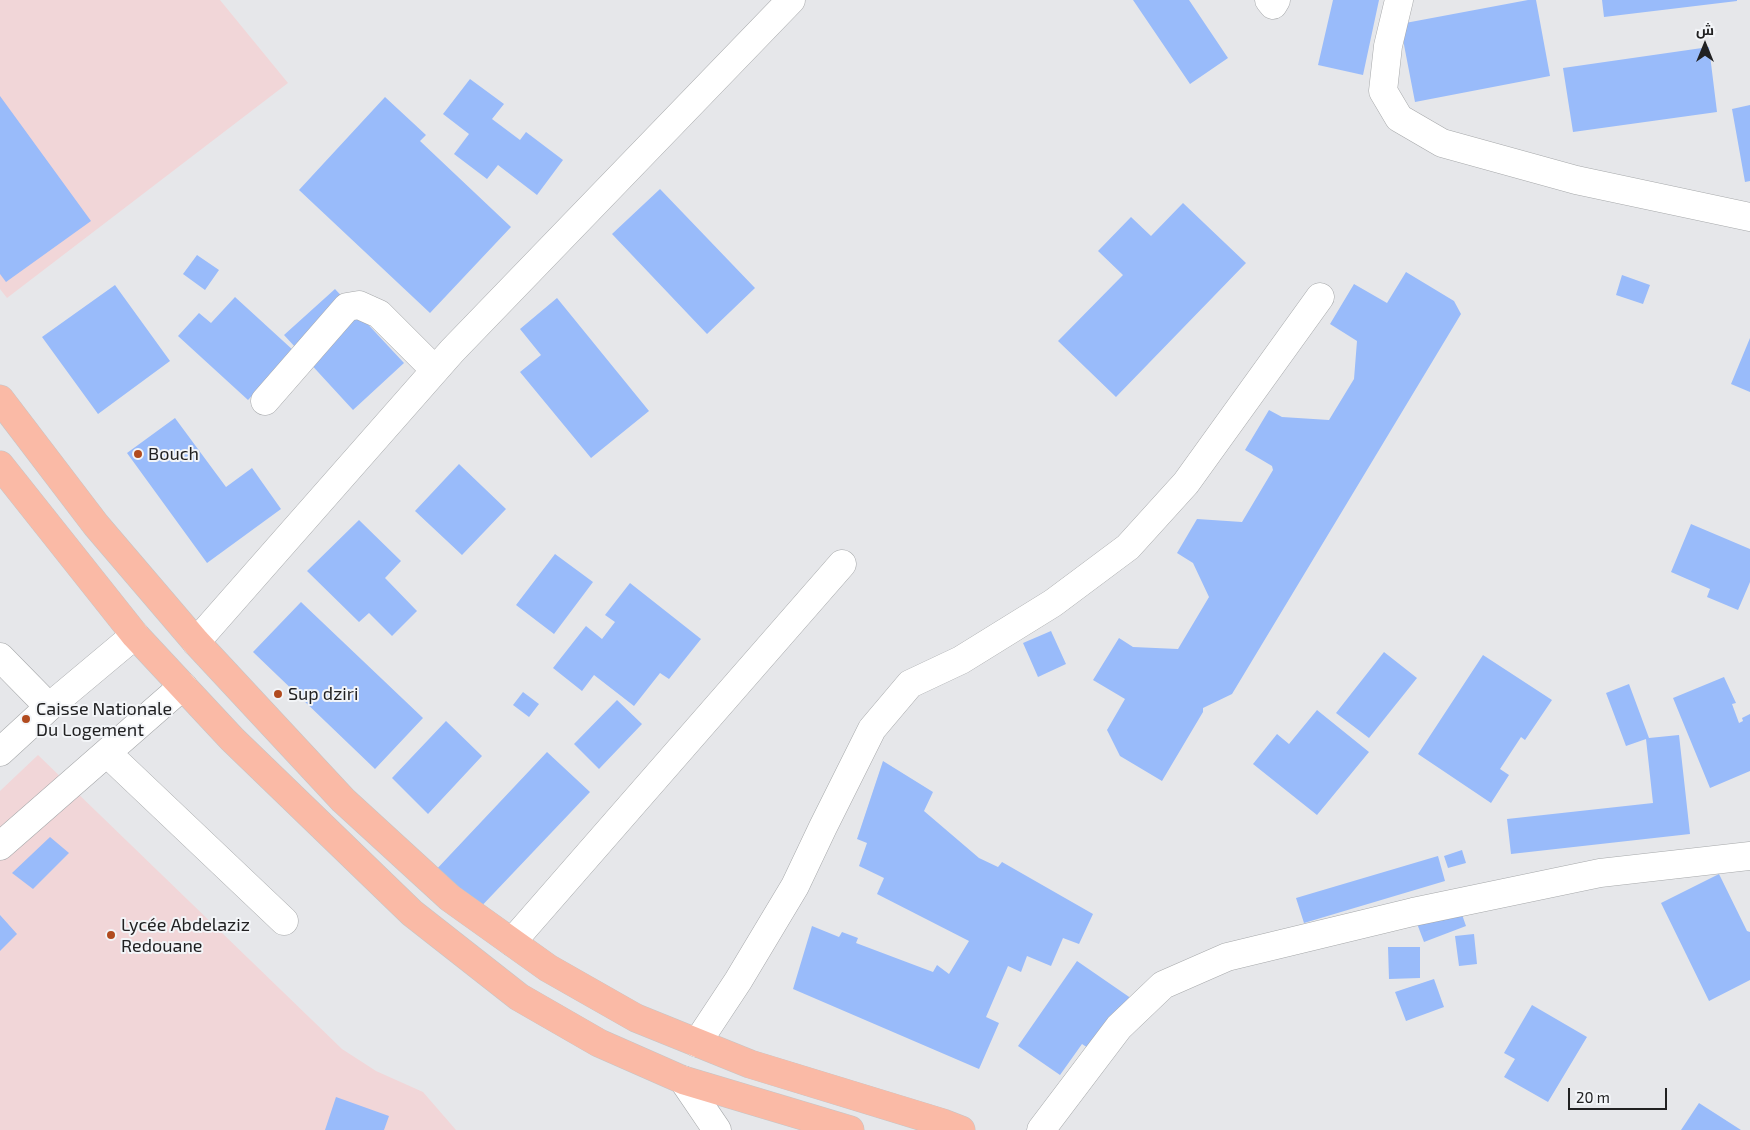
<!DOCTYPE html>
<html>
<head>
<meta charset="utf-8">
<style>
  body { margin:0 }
  #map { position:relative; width:1750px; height:1130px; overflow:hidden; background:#e6e7ea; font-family:"Exo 2",Cairo,sans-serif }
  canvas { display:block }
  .north { position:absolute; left:1680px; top:20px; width:50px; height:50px; -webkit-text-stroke:4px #f3f5f8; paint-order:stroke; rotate:0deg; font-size:14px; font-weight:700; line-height:20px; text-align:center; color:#212122 }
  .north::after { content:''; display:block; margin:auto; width:18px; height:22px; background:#212122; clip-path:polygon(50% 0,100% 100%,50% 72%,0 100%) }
  .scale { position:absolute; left:1568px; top:1088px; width:99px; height:22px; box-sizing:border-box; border:2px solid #212122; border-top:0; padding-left:6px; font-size:15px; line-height:18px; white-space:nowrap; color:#212122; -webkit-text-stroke:4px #f3f5f8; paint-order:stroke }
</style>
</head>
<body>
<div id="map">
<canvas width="1750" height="1130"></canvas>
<div class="north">ش</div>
<div class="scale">20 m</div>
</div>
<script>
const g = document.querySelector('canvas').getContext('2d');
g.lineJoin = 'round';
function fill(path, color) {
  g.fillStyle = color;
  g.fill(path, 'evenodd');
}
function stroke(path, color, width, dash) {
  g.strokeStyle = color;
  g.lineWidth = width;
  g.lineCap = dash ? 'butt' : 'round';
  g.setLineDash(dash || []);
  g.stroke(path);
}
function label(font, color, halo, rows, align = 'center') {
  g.font = font + ' "Exo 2",sans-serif';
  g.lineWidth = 4;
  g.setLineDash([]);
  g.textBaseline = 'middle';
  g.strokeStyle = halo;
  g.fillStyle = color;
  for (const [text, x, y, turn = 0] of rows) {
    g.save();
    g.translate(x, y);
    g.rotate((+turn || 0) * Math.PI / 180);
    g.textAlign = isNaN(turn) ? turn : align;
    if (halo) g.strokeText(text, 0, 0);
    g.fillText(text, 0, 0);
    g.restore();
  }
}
const education = new Path2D(`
  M0 0H220L288 83 7 298 0 289Z
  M38 755 342 1049 376 1071 423 1092 456 1130H0V791Z`);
const building = new Path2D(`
  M1133 0H1189L1228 58 1190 84Z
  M1333 0H1379L1363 75 1318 65Z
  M1528 0H1536L1550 76 1415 102 1400 24Z
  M1602 0H1737V1L1604 17Z
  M1709 47 1717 112 1573 132 1563 68Z
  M470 79 504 104 492 119 520 140 526 132 563 160 537 195 498 165 487 179 454 154 469 134 443 114Z
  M0 96 91 221 6 282 0 274Z
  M385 97 426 135 420 141 511 227 430 313 299 190Z
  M1750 105V181L1745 182 1732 109Z
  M660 189 755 288 707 334 612 234Z
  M1183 203 1246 263 1116 397 1058 341 1123 275 1098 251 1131 217 1151 236Z
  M197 255 219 270 205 290 183 274Z
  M1406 272 1454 301 1461 314 1232 694 1203 708V712L1162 781 1120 756 1107 730 1125 699 1093 680 1119 638 1133 647 1178 649 1209 597 1193 563 1177 553 1197 519 1242 522 1273 470 1272 466 1245 450 1269 410 1282 417 1329 420 1354 379 1357 341 1330 324 1354 284 1387 303Z
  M1622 275 1650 285 1643 304 1616 295Z
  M115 285 170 361 98 414 42 337Z
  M335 289 404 363 353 410 284 335Z
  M235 297 294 351 248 400 178 336 199 313 211 323Z
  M557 298 649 411 591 458 520 372 541 355 520 329Z
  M1750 338V392L1731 384Z
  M175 418 226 487 252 468 281 509 207 563 127 453Z
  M459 464 506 509 462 555 415 511Z
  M359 520 401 561 385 578 417 611 392 636 369 613 359 622 307 571Z
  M1691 524 1750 549V582L1738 610 1707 597 1710 589 1671 572Z
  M555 554 593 582 554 634 516 605Z
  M630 583 701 639 669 679 660 673 634 706 594 675 582 691 553 668 586 626 602 639 615 622 605 615Z
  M301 602 423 718 375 769 253 652Z
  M1051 631 1066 664 1038 677 1023 643Z
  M1384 652 1417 678 1369 738 1336 713Z
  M1483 655 1552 700 1525 740 1521 737 1500 769 1509 775 1491 803 1418 754Z
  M1724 677 1736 703 1732 704 1739 723 1743 721 1742 718 1750 714V771L1710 788 1673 698Z
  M1629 684 1649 738 1679 735 1690 834 1511 854 1507 819 1653 803 1646 739 1626 746 1606 693Z
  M523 692 539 704 529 717 513 705Z
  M617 700 642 724 599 769 574 744Z
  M1317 710 1369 752 1317 815 1253 764 1277 734 1289 744Z
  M446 721 482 756 428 814 392 778Z
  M547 752 590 792 475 913 433 873Z
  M883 761 933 792 924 811 979 858 998 867 1002 862 1093 914 1079 944 1063 938 1051 966 1027 956 1021 972 1008 966 986 1017 999 1023 979 1069 793 989 812 926 839 937 842 932 858 938 856 943 933 972 937 965 949 974 969 941 877 894 884 878 859 866 867 843 857 839Z
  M50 837 69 853 33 889 12 873Z
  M1462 850 1466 863 1448 868 1444 856Z
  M1438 856 1445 881 1304 923 1296 898Z
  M1719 874 1747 931 1750 932V980L1709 1001 1661 903Z
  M1459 906 1466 926 1424 942 1416 921Z
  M0 915 17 934 0 951Z
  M1474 934 1477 964 1459 966 1455 936Z
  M1388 947H1420V978L1389 979Z
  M1077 961 1135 1001 1097 1054 1082 1044 1060 1075 1018 1046Z
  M1434 979 1444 1007 1406 1021 1395 992Z
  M1532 1005 1587 1037 1548 1102 1504 1077 1515 1059 1504 1053Z
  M336 1097 389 1116 384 1130H325Z
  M1699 1103 1741 1130H1681Z`);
const minor = new Path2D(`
  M1269 0 1273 5 1276 0
  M1399 0 1388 46 1383 91 1399 118 1442 143 1576 180 1750 217
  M265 401 347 307 359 305 379 314 435 370
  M196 642 452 351 791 0
  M0 657 49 707
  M0 752 49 707 135 635
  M107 753 284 921
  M0 846 183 686
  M512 942 842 564
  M697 1043 738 981 795 886 823 827 872 729 910 684 961 660 1053 603 1128 547 1186 483 1320 297
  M683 1080 717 1130
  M1041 1130 1119 1027 1163 985 1227 957 1413 912 1600 873 1750 856`);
const major = new Path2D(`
  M0 399 96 525 196 642 343 800 450 898 548 968 636 1018 750 1064 943 1123 961 1130
  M0 465 135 635 232 739 412 913 519 997 599 1043 683 1080 850 1130`);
const markers = [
  [138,454,5,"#b14b1f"],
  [278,694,5,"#b14b1f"],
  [26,719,5,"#b14b1f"],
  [111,935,5,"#b14b1f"]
];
const poiNames = [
  ["Bouch",148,454],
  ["Sup dziri",288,694],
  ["Caisse Nationale",36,709],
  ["Du Logement",36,730],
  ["Lycée Abdelaziz",121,925],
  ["Redouane",121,946]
];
fill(education, '#f1d6d8');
fill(building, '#99bbfa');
stroke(minor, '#a6a8aa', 29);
stroke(major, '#c5c5c6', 29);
stroke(minor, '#fff', 28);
stroke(major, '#fabaa6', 28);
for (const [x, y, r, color] of markers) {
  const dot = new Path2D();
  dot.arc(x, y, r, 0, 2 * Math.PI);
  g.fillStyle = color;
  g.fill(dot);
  stroke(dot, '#f3f5f8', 2);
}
label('18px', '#212122', '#f3f5f8', poiNames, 'left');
</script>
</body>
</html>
